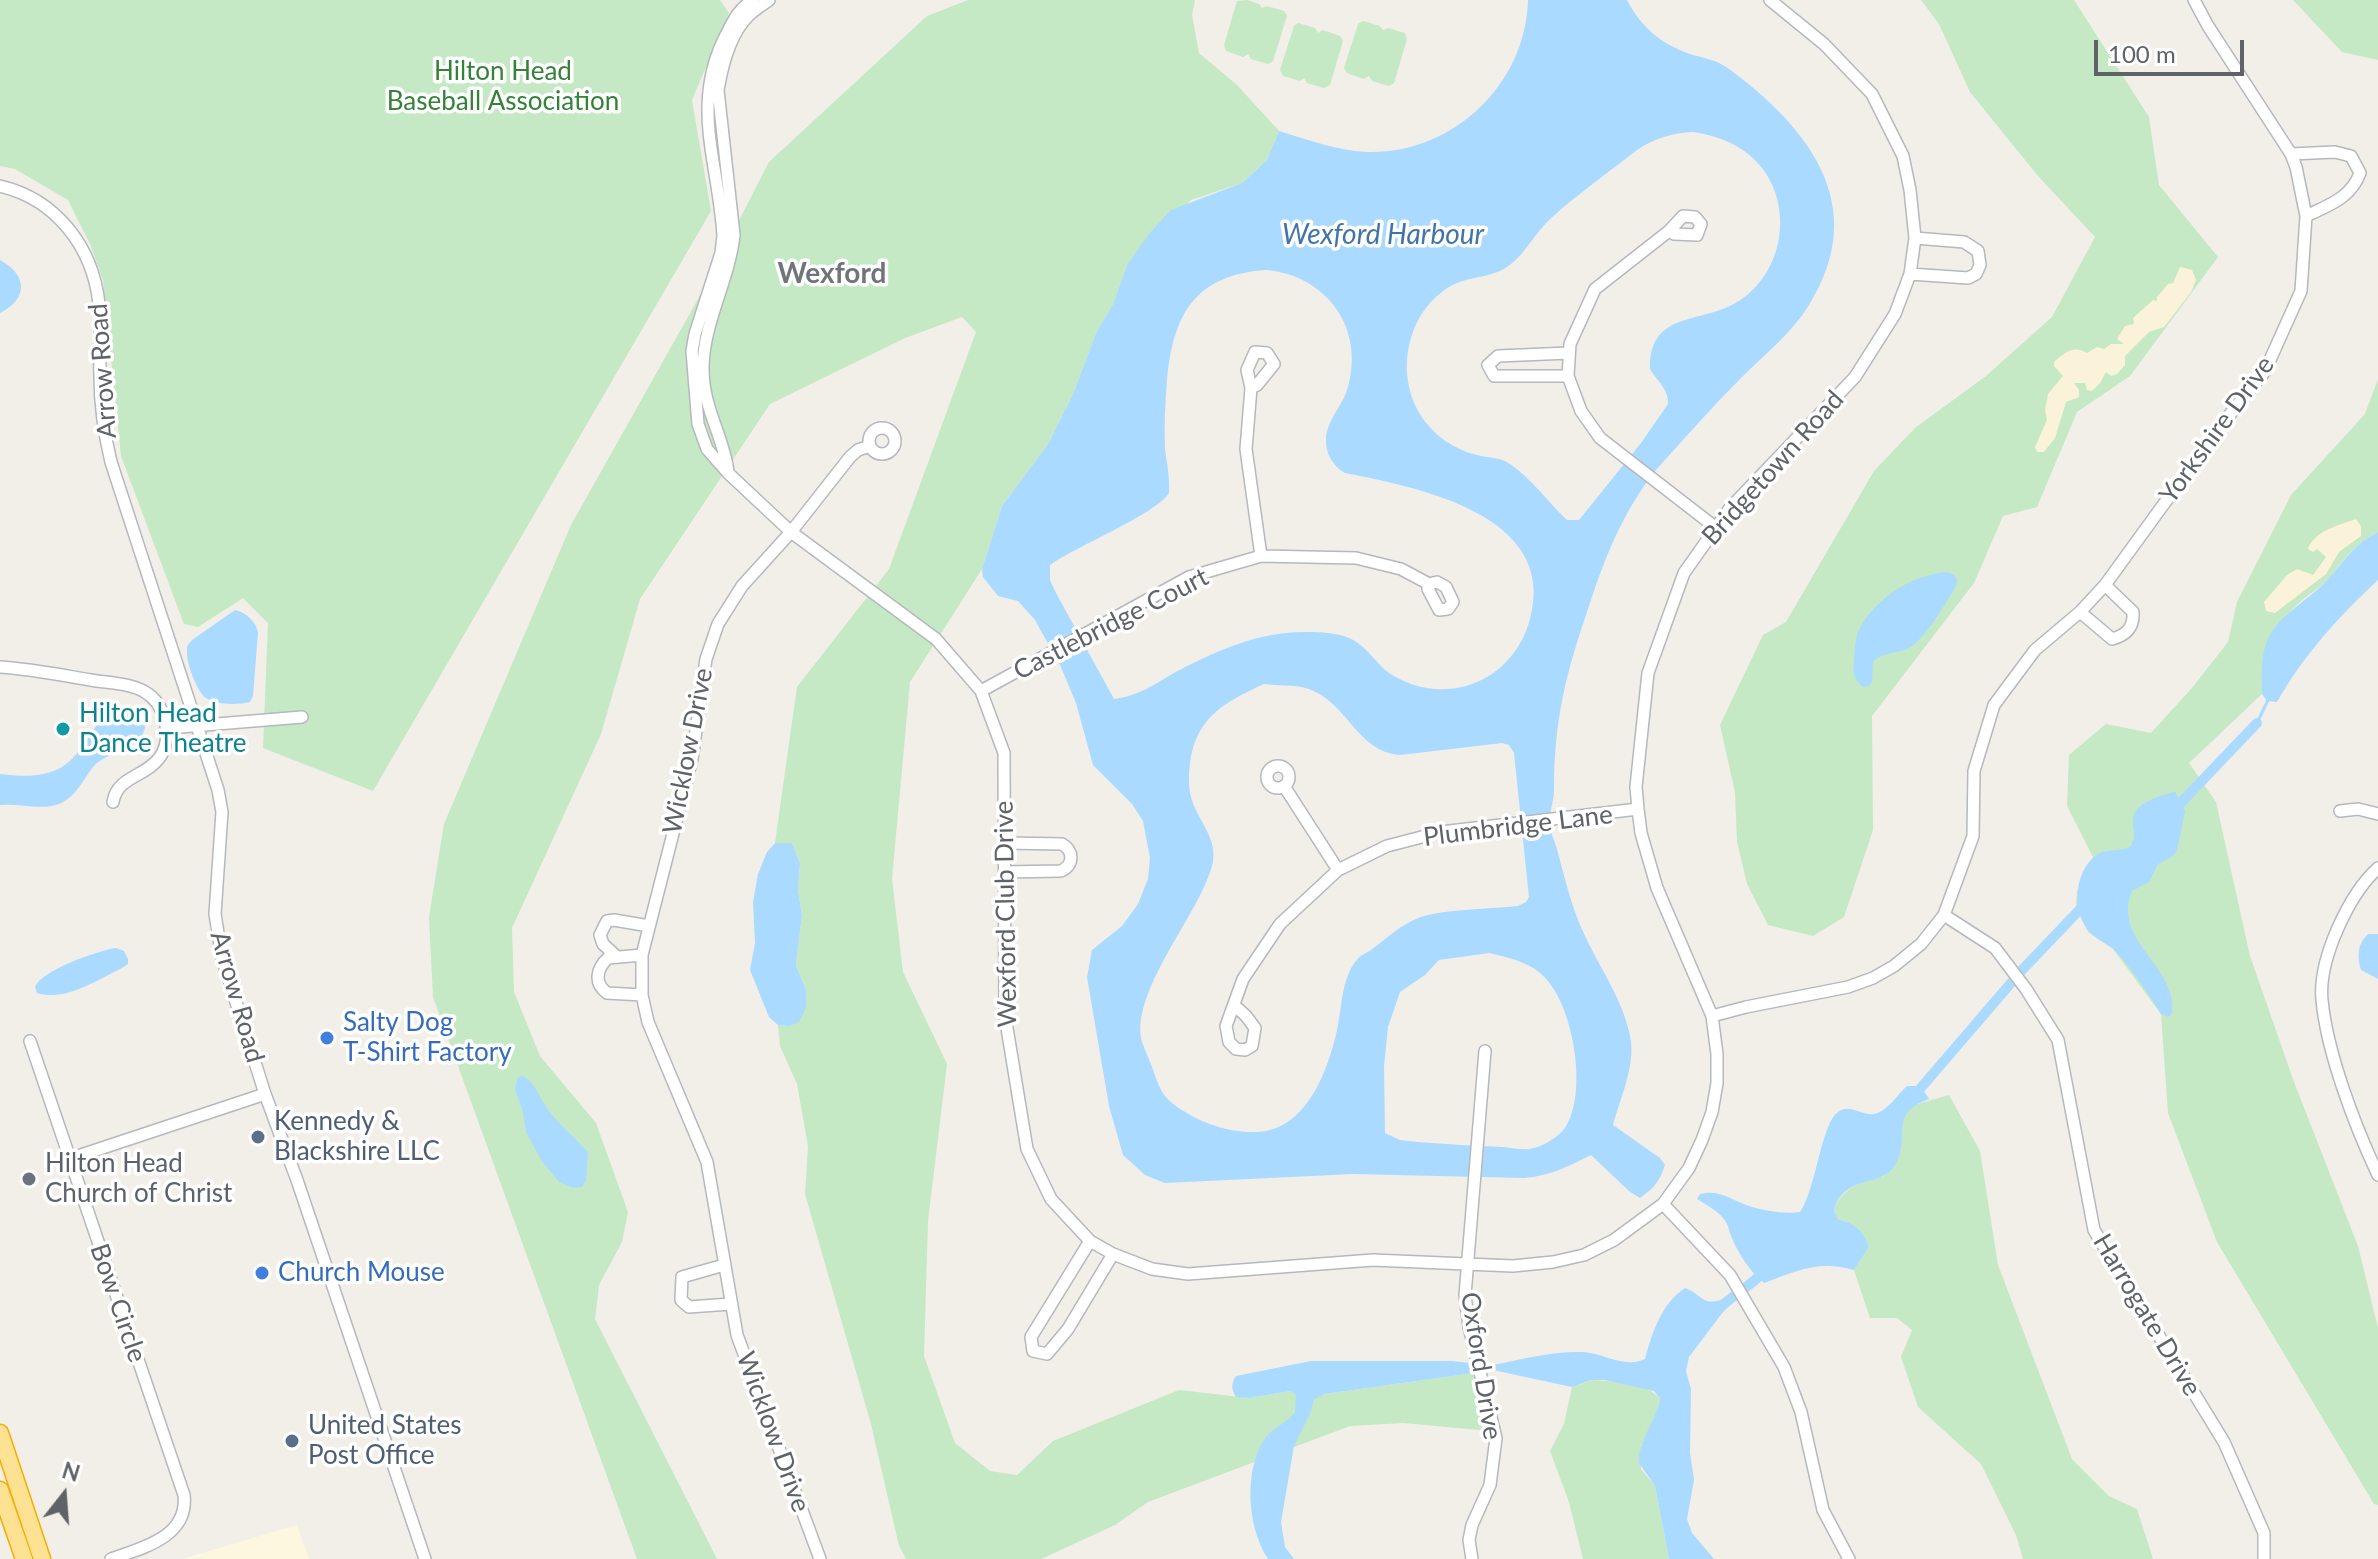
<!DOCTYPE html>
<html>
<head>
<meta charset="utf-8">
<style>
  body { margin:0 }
  #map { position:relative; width:2378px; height:1559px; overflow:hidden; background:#f1efe8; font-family:Lato,sans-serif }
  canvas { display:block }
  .north { position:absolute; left:24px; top:1455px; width:80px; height:80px; -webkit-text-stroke:6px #fff; paint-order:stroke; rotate:17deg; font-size:22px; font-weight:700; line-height:32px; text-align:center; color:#5f6368 }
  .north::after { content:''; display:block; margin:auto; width:28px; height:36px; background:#5f6368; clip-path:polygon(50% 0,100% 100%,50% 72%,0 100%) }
  .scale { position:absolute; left:2094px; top:40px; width:150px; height:36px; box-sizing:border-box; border:4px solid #5f6368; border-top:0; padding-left:10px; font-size:24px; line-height:28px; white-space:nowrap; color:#5f6368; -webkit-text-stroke:6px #fff; paint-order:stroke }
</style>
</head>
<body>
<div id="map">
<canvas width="2378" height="1559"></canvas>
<div class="north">N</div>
<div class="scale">100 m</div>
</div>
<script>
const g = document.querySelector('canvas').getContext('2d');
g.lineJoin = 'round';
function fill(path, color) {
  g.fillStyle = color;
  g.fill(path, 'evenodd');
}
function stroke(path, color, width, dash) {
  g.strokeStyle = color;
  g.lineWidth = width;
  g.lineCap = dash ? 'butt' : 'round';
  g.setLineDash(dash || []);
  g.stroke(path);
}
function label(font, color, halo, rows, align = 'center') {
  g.font = font + ' Lato,sans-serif';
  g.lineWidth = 7;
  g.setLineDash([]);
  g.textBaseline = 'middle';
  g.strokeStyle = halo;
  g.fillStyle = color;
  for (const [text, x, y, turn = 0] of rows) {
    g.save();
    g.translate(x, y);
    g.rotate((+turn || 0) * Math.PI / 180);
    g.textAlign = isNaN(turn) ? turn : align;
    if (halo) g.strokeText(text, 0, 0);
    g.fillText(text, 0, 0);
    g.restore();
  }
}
const commercial = new Path2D(`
  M297 1525 309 1559H182Z`);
const green = new Path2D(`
  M0 0H720L729 13 692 100 711 211 373 791 263 748 268 623 243 598 198 627 184 624 121 456 103 280 91 246 68 200 15 169 0 166Z
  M968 0H1195L1192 15 1199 53 1237 85 1279 131 1267 160 1242 183 1191 200 1127 265 1113 304 1096 333 1073 394 1048 444 1002 506 982 569 910 682 892 879 903 972 947 1064 928 1221 924 1356 955 1443 990 1471 1017 1475 1053 1441 1179 1390 1249 1398 1291 1391 1324 1394 1474 1373 1491 1431 1403 1423 1350 1426 1148 1502 1115 1525 1041 1559H906L899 1546 871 1424 805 1194 808 1146 797 1084 780 1046 778 1025 789 1026 806 990 796 965 802 915 798 890 800 863 792 843H775L797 687 889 569 976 332 962 317 905 338 770 404 640 599 601 734 512 928 514 992 540 1056 596 1123 628 1212 622 1242 599 1285 595 1319 717 1559H637L433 997 429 917 444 824 571 525 707 283 769 162 927 16Z
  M1247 0 1259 4 1262 8 1267 6 1284 11 1287 16 1273 61 1268 64 1251 59 1248 54 1243 57 1226 51 1224 45 1237 1Z
  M1921 0H2074L2149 117 2159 185 2218 257 2130 376 2077 412 2037 507 2003 516 1974 583 1872 716 1873 830 1844 917 1813 936 1768 925 1747 884 1737 841 1735 792 1720 725 1763 635 1786 622 1874 471 1915 428 1986 376 2052 317 2095 237 2038 176 1970 92 1939 24Z
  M2293 0H2378V60L2342 52Z
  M1363 21 1380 26 1383 30 1388 28 1405 33 1407 39 1394 83 1389 86 1372 81 1369 76 1364 79 1347 73 1344 68 1358 24Z
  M1298 23 1315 28 1318 33 1323 30 1340 36 1343 41 1330 85 1324 88 1307 83 1304 78 1300 81 1283 76 1280 70 1294 26Z
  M2378 379V532C2353 545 2346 558 2329 578 2321 587 2309 594 2300 602 2265 633 2263 649 2262 694L2189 763 2216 802 2250 956 2294 1082 2358 1246 2378 1328V1505L2374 1504 2217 1242 2168 1113 2161 1014 2113 949 2088 932 2076 907 2077 891 2093 857 2067 806 2069 755 2106 724 2151 733 2192 688 2228 642 2237 602 2291 495 2365 414Z
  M1949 1095 1980 1151 1998 1265 2072 1459 2109 1496 2137 1509 2153 1559H2023L2016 1535 1981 1464 1918 1407 1901 1357 1912 1330 1897 1318H1870L1854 1270 1869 1247C1864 1231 1854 1224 1838 1219L1834 1211C1840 1188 1863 1181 1884 1176L1902 1128 1904 1115 1914 1105Z
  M1592 1380C1612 1381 1647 1382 1660 1399L1657 1412 1641 1446V1469L1655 1486 1669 1559H1583L1569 1502 1550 1451 1564 1424 1572 1387Z`);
const sand = new Path2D(`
  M2180 267 2192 270 2196 280 2191 292 2164 327 2149 332 2125 356V365L2117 374 2111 376 2106 372 2100 383 2092 391 2087 390 2085 383H2074L2079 390V397L2066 402 2055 438 2044 452H2037L2035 447 2047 420 2045 410 2048 394 2063 376 2054 366V362C2065 352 2074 345 2087 353L2097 347 2104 349 2111 344H2124L2117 339 2125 326 2134 324 2133 318 2153 300 2157 301V297L2168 284 2173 283Z
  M2356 519 2361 526V536L2339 552 2326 574 2275 613 2266 611 2264 602 2287 575 2297 569 2313 575 2326 557 2317 549 2313 552 2308 549C2314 531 2339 525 2356 519Z`);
const water = new Path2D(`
  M1528 0H1627C1641 27 1661 44 1690 54 1703 58 1718 60 1729 69 1809 128 1871 206 1809 305 1792 333 1765 354 1742 377 1712 407 1684 439 1655 471 1623 512 1605 557 1589 606 1566 673 1554 719 1554 791 1554 803 1548 813 1550 826 1551 834 1555 842 1557 849 1565 879 1572 909 1585 936 1601 970 1626 1005 1631 1042 1634 1069 1620 1099 1613 1125L1660 1158 1665 1165C1660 1181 1654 1188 1640 1198L1629 1191 1591 1155C1569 1166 1550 1176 1524 1178L1353 1174 1165 1183 1145 1175 1123 1155 1109 1106 1087 977 1092 950 1122 926 1138 904 1148 879 1150 858 1143 821 1132 804 1093 765 1076 703 1060 665 1035 620 1018 601 998 596 983 577 982 569 1002 506 1048 444 1073 394 1096 333 1113 304 1127 265 1149 234 1171 210 1242 183 1267 160 1279 131C1309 140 1338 151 1368 152 1453 154 1526 84 1528 0ZM1693 132C1720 136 1745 146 1762 168 1795 211 1782 279 1732 305 1697 323 1649 313 1650 369 1657 381 1669 389 1668 404L1641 443 1579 520H1567C1548 502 1531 478 1510 464 1502 458 1491 458 1481 456 1462 452 1442 442 1429 426 1393 386 1402 316 1449 287 1468 275 1494 279 1511 264 1526 252 1536 232 1551 218 1578 194 1609 172 1637 150 1655 138 1672 133 1693 132ZM1266 270C1326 275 1365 328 1348 387 1343 405 1328 419 1326 437 1325 452 1332 466 1345 473 1416 487 1559 514 1530 619 1523 646 1504 671 1477 682 1447 695 1411 690 1385 670 1376 662 1369 651 1359 644 1346 633 1323 632 1307 632 1259 631 1216 651 1174 673 1153 685 1139 696 1114 699L1056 593 1050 580V565C1077 546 1156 514 1169 493 1170 478 1167 464 1165 449 1164 426 1165 404 1167 381 1173 315 1194 275 1266 270ZM1264 684C1277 686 1296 684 1309 689 1349 704 1356 751 1400 755L1502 743 1509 745 1514 753 1529 897 1526 902 1518 906C1490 909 1447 909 1421 917 1401 924 1387 938 1371 950 1366 953 1359 956 1356 961 1341 979 1342 1009 1337 1030 1328 1071 1306 1131 1256 1132 1226 1133 1195 1121 1172 1103 1160 1093 1157 1081 1152 1067 1149 1058 1143 1047 1141 1038 1134 986 1198 916 1212 866 1218 844 1205 829 1196 810 1188 794 1188 781 1190 763 1196 717 1225 702 1264 684ZM1489 953C1506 957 1526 961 1540 973 1573 999 1589 1093 1565 1128 1558 1137 1545 1145 1534 1148 1525 1151 1513 1148 1504 1147 1475 1146 1446 1144 1417 1142L1400 1140 1385 1133 1384 1066 1388 1027 1400 992 1425 975 1439 960Z
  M0 260C28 275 28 299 0 313Z
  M2378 532V580C2339 616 2303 656 2277 702L2267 701 2262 694C2262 677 2260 655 2268 639 2281 612 2310 600 2329 578 2347 558 2353 545 2378 532Z
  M1947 572 1953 574 1957 579 1956 585C1948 601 1924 640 1909 648 1895 655 1884 651 1873 662L1872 682 1869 686 1863 687C1853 679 1853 672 1854 659 1855 649 1855 637 1860 628 1877 597 1912 575 1947 572Z
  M235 610C246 612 257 623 258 633L253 696 250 702C238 705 217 705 206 698 197 692 186 662 187 651 187 645 188 645 192 640Z
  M127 705 138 708 146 719C146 752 111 748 94 766 82 780 76 799 56 805 38 810 18 803 0 805V774C19 776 38 778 56 770 88 757 90 712 127 705Z
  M2175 792 2185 811 2177 850 2173 856 2158 864 2149 882 2132 891C2111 941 2178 965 2172 1014L2168 1017 2161 1014C2148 993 2131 967 2113 949 2105 942 2094 938 2088 930 2072 910 2074 874 2095 856 2104 848 2119 852 2130 847 2137 837 2133 832 2133 821 2132 803 2161 795 2175 792Z
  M775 843H792L800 863 798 890 802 915 796 965 806 990V1008L799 1022 789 1026 778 1025 769 1017 750 970 755 943 753 902 758 874 767 852Z
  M2368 934H2378V979L2361 970C2357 957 2357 944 2368 934Z
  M116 948 124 951 128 959V964L122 968C97 980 65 1002 37 993L35 987C42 970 97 951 116 948Z
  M522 1076C534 1081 538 1094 545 1105 556 1123 574 1136 588 1152L586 1180 582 1187 573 1188 559 1182 541 1160 526 1132 523 1112 515 1089 518 1077Z
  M1907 1086H1921L1929 1099C1887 1114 1912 1136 1895 1165 1882 1188 1843 1174 1834 1211L1838 1219C1854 1224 1864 1230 1869 1247L1854 1270C1818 1260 1797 1271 1764 1283 1750 1272 1738 1253 1731 1236 1729 1232 1729 1227 1727 1224 1721 1212 1708 1206 1697 1199L1700 1194C1720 1189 1731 1200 1749 1206 1765 1211 1784 1214 1800 1212 1816 1189 1821 1124 1838 1112 1849 1103 1862 1116 1874 1114 1887 1112 1898 1094 1907 1086Z
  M1685 1288C1702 1294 1702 1307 1723 1299L1729 1304 1689 1357 1686 1371 1691 1389 1690 1453 1694 1480 1687 1519 1692 1533 1714 1559H1669L1655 1486 1639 1463C1638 1441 1656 1421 1660 1399L1654 1391 1605 1380H1591L1572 1387 1493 1370V1365C1522 1359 1553 1351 1583 1352 1604 1353 1624 1369 1645 1359 1652 1333 1661 1304 1685 1288Z
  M1311 1361H1452L1470 1363 1474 1373 1324 1394 1314 1400 1310 1414 1294 1446 1281 1522 1285 1547 1294 1559H1268C1247 1527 1243 1469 1266 1437 1274 1427 1287 1423 1295 1412L1296 1395 1291 1391 1249 1398 1236 1397C1231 1389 1231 1384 1236 1376Z`);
const stream = new Path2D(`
  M2257 723 2268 700`);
const canal = new Path2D(`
  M2174 810 2257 723
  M1913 1097 2023 969 2086 903
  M1717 1311C1731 1295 1751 1287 1765 1270`);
const minor = new Path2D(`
  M753 0C739 9 734 19 727 33 689 104 719 163 723 236L721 253 695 334 692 351 698 424 707 449 728 473 791 532 936 639 981 691 1004 753 1005 1016 1027 1149 1051 1199 1090 1241 1113 1254 1152 1269 1188 1274 1373 1260 1513 1266 1553 1262 1584 1255 1614 1240 1663 1204 1689 1168 1702 1140 1712 1112 1717 1083V1054L1712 1016 1657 888 1641 833 1638 809 1636 787 1648 673 1684 573 1730 508 1855 377 1895 314 1910 274 1915 238 1910 190 1903 156 1872 94 1824 44 1770 0
  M2291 154 2335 152 2351 156 2360 173C2351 198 2329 205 2306 216
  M0 186C56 199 93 247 99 304 102 328 99 353 100 377 100 406 104 433 111 462L218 790 222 812 215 914 222 958 265 1094 297 1180 425 1559
  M1669 231 1674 234 1697 235 1701 224 1695 217 1683 216 1669 231 1595 289 1570 344 1568 376 1581 411 1600 438 1715 527
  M1910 274 1968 278 1976 274 1980 265 1978 251 1964 242 1915 238
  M1568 376H1494L1488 365 1498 356 1569 353
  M1251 388 1257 385 1274 364 1267 353 1255 352 1247 370 1251 388 1246 449 1261 556
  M869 441a13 13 0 1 1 26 0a13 13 0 1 1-26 0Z
  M728 472C724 437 703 409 703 369 703 323 729 281 734 235L718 90C722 66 730 34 748 16 754 10 762 5 769 0
  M2080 612 2112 639C2127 635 2134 627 2133 612L2105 585
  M0 667C31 669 61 675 91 680 108 683 130 683 145 692 166 704 173 738 160 757 146 777 117 776 113 802
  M981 691 1189 577 1261 556 1356 558 1401 569 1429 584 1437 582 1446 587 1453 602 1448 609 1439 610 1428 589 1429 584
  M168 728 302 717
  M1267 777a11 11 0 1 1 22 0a11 11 0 1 1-22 0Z
  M1284 786 1338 870
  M2340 811 2358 809 2378 814
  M2378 868C2349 894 2318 960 2322 1000 2327 1053 2355 1126 2378 1175
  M1004 872 1061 871C1074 865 1074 851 1062 844L1005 843
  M1944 915 1995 948 2026 989 2058 1040 2094 1230 2224 1442 2264 1533V1559
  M616 956 603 944 600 935 607 921 614 920 649 926
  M642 995 607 993C593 983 597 968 608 958L642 955
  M1235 1006 1246 1016 1255 1028 1252 1046 1245 1050 1236 1049 1229 1042 1226 1026 1243 979 1280 924 1338 870 1387 846 1441 832 1638 809
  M1712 1016 1746 1007 1848 987 1873 978 1894 966 1921 944 1944 915 1973 836 1974 771 1994 705 2035 650 2080 612 2105 585 2219 428 2265 371 2301 291 2306 216 2296 167 2291 154 2208 26 2194 0
  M30 1041 184 1495C189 1537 142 1548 111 1559
  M69 1159 265 1094
  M1663 1204 1730 1275 1784 1367 1801 1412 1823 1510 1849 1559
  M1090 1241 1031 1337 1033 1351 1047 1354 1068 1329 1113 1254
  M724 1265 682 1277 681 1300 689 1307 730 1304
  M820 1559 737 1335 707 1162 648 1022 642 995V955L692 759 706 659 718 624 742 586 791 532 850 457 858 450 870 446
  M1472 1559 1469 1540 1472 1525 1490 1485 1496 1438 1469 1327 1465 1295 1485 1051`);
const highway = new Path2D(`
  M0 1433 42 1559
  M0 1490 24 1559`);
const markers = [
  [63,729,8,"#0f9aa8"],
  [327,1038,8,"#3f7fe0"],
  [258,1137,8,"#5c6f8a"],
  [29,1179,8,"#6b7280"],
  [262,1273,8,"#3f7fe0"],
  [292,1441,8,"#5c6f8a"]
];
const parkNames = [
  ["Hilton Head",503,72],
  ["Baseball Association",503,102]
];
const streetNames = [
  ["Arrow Road",103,371,-94],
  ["Yorkshire Drive",2217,430,-54],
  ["Bridgetown Road",1773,468,-48],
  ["Castlebridge Court",1111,624,-27],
  ["Wicklow Drive",688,751,-79],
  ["Plumbridge Lane",1518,826,-7],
  ["Wexford Club Drive",1006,914,-91],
  ["Arrow Road",237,997,74],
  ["Bow Circle",118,1303,71],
  ["Harrogate Drive",2147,1315,59],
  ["Oxford Drive",1481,1366,81],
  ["Wicklow Drive",773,1432,70]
];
const cultureNames = [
  ["Hilton Head",79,714],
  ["Dance Theatre",79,744]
];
const shopNames = [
  ["Salty Dog",343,1023],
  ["T-Shirt Factory",343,1053],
  ["Church Mouse",278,1273]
];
const serviceNames = [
  ["Kennedy &",274,1122],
  ["Blackshire LLC",274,1152],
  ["United States",308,1426],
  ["Post Office",308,1456]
];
const worshipNames = [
  ["Hilton Head",45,1164],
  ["Church of Christ",45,1194]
];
const waterNames = [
  ["Wexford Harbour",1383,235]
];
const neighbourhoodNames = [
  ["Wexford",832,274]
];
fill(commercial, '#fef7e0');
fill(green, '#c5e8c5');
fill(sand, '#fbf3d9');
fill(water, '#aadaff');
stroke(stream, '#aadaff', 3);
stroke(canal, '#aadaff', 10);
stroke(minor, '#b5b8bc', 14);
stroke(highway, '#f9ab00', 19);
stroke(minor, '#fff', 11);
stroke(highway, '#fde293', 16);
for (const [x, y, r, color] of markers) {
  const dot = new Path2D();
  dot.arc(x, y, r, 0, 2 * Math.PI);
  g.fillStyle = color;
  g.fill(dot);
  stroke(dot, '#fff', 3);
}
label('26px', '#348238', '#fff', parkNames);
label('26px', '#5f6368', '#fff', streetNames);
label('26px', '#0d838f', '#fff', cultureNames, 'left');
label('26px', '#366cbe', '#fff', shopNames, 'left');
label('26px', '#4e5e75', '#fff', serviceNames, 'left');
label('26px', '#5b616d', '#fff', worshipNames, 'left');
label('italic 28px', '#4174aa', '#fff', waterNames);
label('bold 28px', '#70757a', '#fff', neighbourhoodNames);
</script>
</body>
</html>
